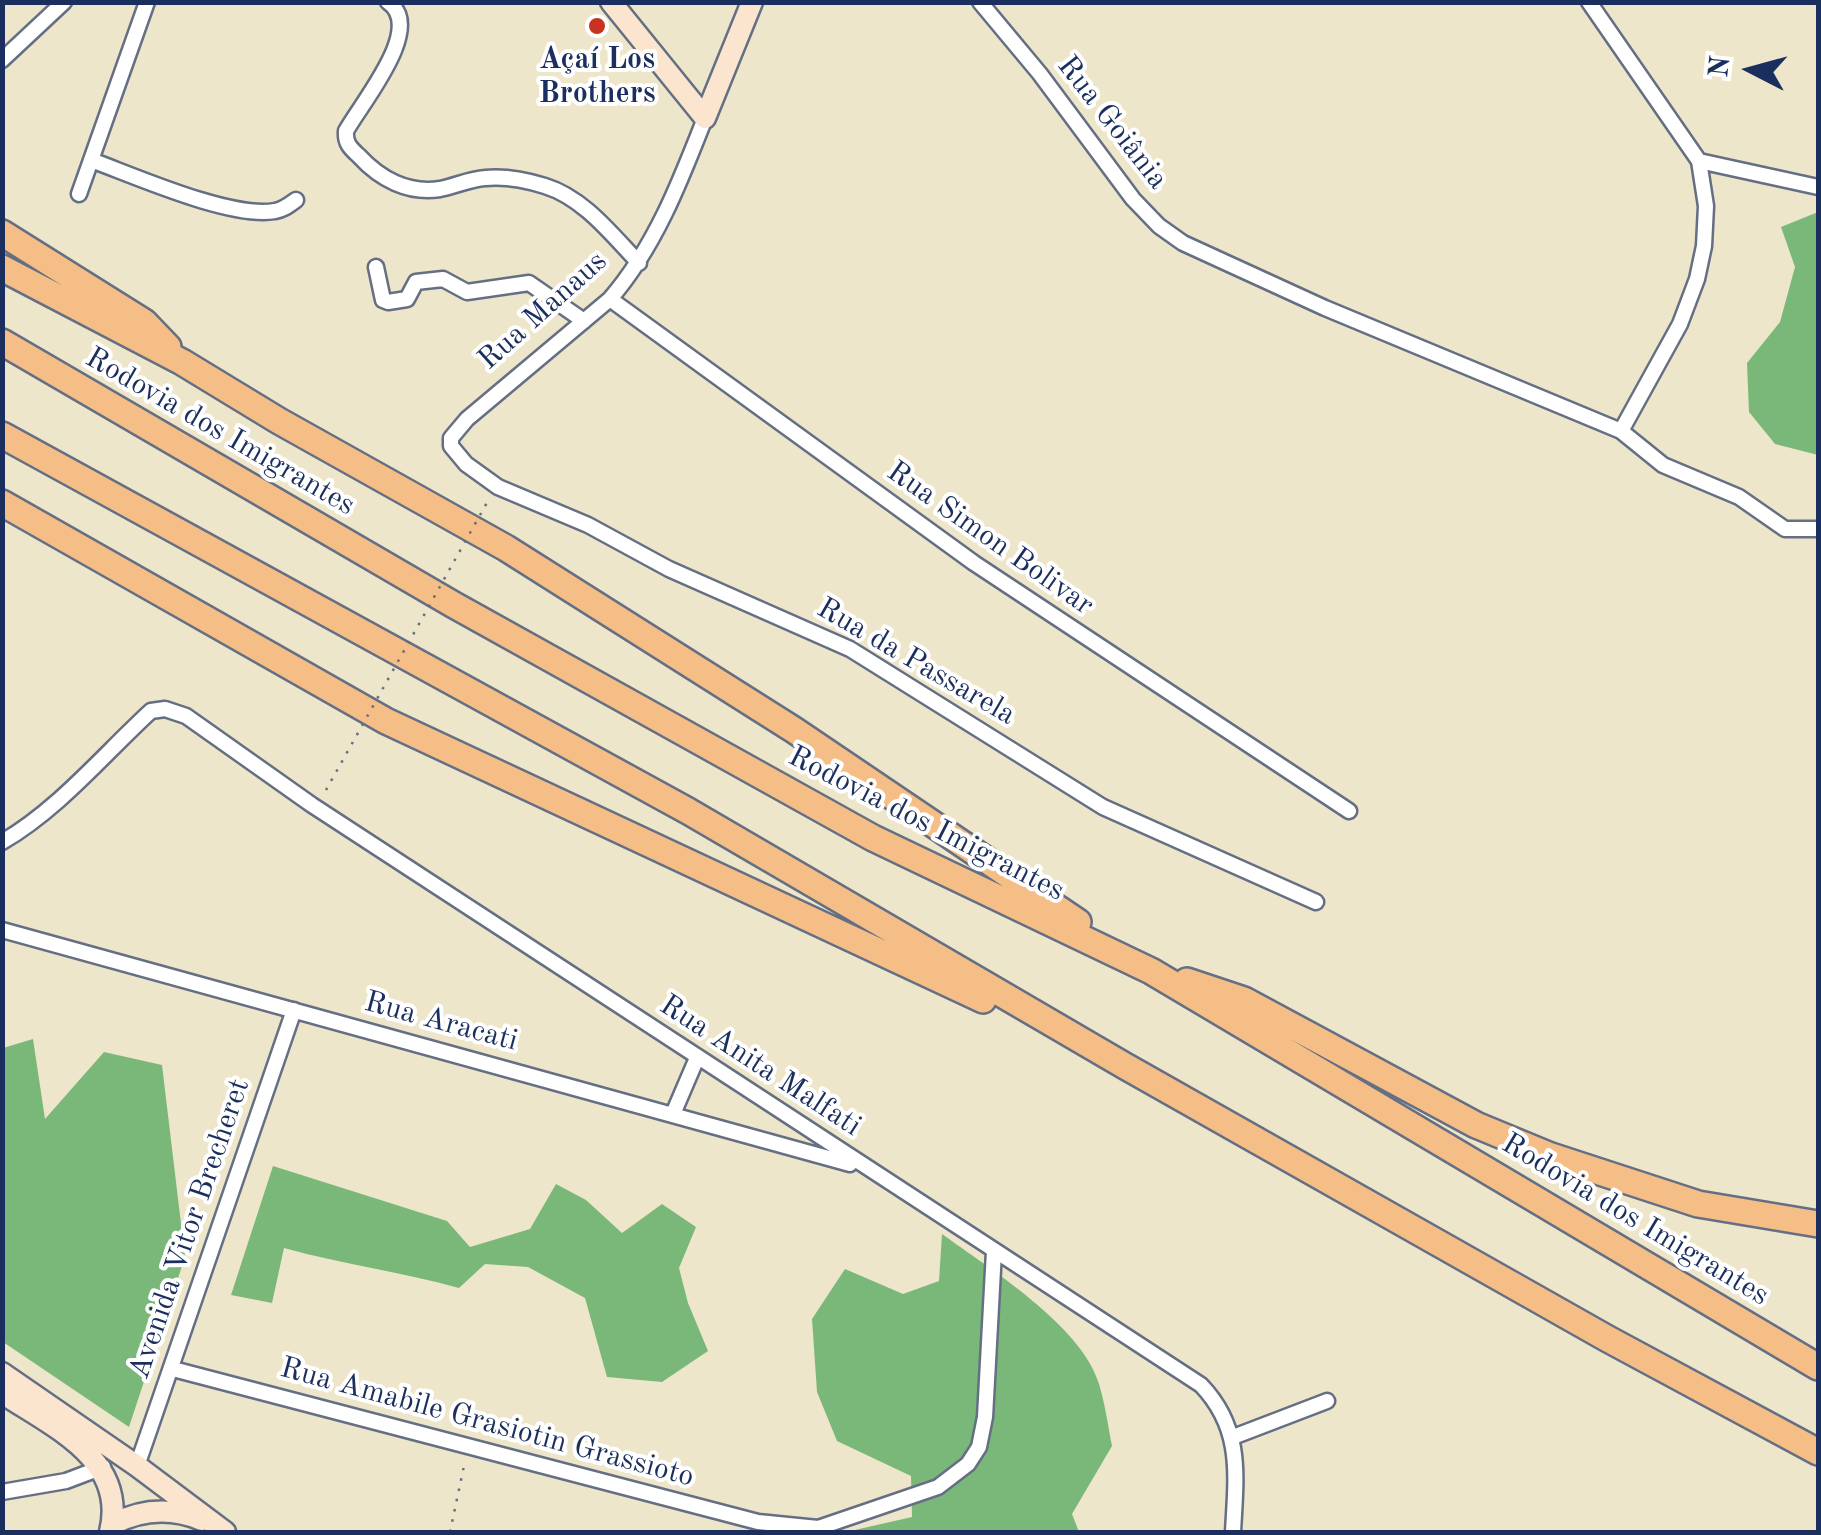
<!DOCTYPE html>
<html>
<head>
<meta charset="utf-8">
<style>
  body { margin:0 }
  #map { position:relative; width:1821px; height:1535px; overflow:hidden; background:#eee6ca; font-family:"Old Standard TT",serif }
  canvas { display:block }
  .frame { position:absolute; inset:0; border:5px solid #1b2f5e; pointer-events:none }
  .north { position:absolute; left:1701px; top:20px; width:100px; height:100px; -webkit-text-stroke:8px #fff; paint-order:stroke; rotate:276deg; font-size:28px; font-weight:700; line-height:40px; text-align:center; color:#1b2f5e }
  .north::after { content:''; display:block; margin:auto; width:35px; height:45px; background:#1b2f5e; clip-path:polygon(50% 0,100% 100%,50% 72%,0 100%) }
</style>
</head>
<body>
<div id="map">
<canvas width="1821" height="1535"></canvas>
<div class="frame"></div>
<div class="north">N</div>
</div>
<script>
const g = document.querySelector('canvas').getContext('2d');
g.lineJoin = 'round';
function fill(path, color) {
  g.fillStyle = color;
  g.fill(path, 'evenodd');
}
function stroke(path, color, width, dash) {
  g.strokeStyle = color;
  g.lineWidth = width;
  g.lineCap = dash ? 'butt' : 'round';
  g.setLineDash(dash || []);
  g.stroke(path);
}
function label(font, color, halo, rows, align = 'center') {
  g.font = font + ' "Old Standard TT",serif';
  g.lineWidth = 8;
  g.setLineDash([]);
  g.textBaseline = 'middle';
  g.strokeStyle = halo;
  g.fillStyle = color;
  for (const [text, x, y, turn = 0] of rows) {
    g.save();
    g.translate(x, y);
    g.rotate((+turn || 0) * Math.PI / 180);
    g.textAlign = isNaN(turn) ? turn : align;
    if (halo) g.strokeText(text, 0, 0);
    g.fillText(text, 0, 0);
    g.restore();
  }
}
const forest = new Path2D(`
  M1818 212V455L1775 444 1749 412 1747 363 1780 322 1795 267 1781 227Z
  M33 1039 45 1119 104 1052 162 1065 185 1257 129 1427 3 1342V1048Z
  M273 1166 447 1221 470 1247 530 1229 556 1184 586 1200 622 1233 662 1204 696 1227 679 1268 688 1303 708 1351 662 1382 607 1377 585 1298 528 1267 485 1264 459 1288C401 1272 342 1264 284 1248L272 1303 231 1295Z
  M942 1234C990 1269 1082 1326 1099 1384 1105 1404 1108 1425 1112 1446L1072 1514 1079 1532H846L912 1517 911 1476 837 1441 817 1392 812 1319 845 1269 903 1294 939 1281Z`);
const path = new Path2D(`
  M450 1532 465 1461`);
const street = new Path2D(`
  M388 2C426 27 362 102 346 131 345 143 350 148 359 156 380 179 408 194 440 189 455 186 470 179 485 178 505 176 526 180 545 186 584 198 612 235 639 263
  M980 2 1040 74 1133 199 1159 226 1183 243 1325 308 1621 431 1663 465 1739 497 1785 529H1818
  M1589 2 1699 161 1706 206 1704 246 1697 279 1680 324 1621 431
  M2 60 64 2
  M705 118C680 182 655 247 610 299L467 419 451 438V446L466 464 498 487 588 525 669 569 850 649 1103 807 1316 902
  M91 160C135 176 231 219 275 211 283 210 289 205 296 200
  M1699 161 1818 187
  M79 194 147 2
  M376 267 383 300 388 302 407 299 416 282 443 279 467 292 529 283 584 321
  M610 299 974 563 1349 811
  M2 842C59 809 104 754 151 711L165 709 186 716 312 805 1201 1385C1243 1429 1236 1475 1233 1532
  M2 930 850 1164
  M673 1114 697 1058
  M173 1369 758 1522 818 1528 938 1487 968 1464 979 1447 985 1417 994 1251
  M1233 1437 1327 1401
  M137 1466 294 1010
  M2 1492 66 1481 103 1467`);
const secondary = new Path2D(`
  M611 2 705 118 752 2
  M2 1373 137 1466 225 1532
  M2 1393C53 1427 128 1459 110 1532
  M113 1524C142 1509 171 1507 202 1520`);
const highway = new Path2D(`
  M2 233 144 322 168 347
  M2 268 182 362 279 421 506 548 794 730 1078 922
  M2 342 454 605 873 838 1151 971 1818 1367
  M2 435 688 811 1125 1066 1608 1339 1818 1452
  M2 503 386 721 983 1000
  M1187 981 1244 1000 1476 1125 1551 1156 1698 1204 1818 1224`);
const pathBridge = new Path2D(`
  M326 790 489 499`);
const markers = [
  [597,26,10,"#c8321e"]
];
const poiNames = [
  ["Açaí Los",597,60],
  ["Brothers",597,94]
];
const streetNames = [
  ["Rua Goiânia",1112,123,52],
  ["Rua Manaus",543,311,-42],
  ["Rodovia dos Imigrantes",220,432,30],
  ["Rua Simon Bolivar",990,539,35],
  ["Rua da Passarela",916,662,30],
  ["Rodovia dos Imigrantes",926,824,27],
  ["Rua Aracati",441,1022,15],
  ["Rua Anita Malfati",760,1066,33],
  ["Rodovia dos Imigrantes",1635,1220,31],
  ["Avenida Vitor Brecheret",190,1229,-71],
  ["Rua Amabile Grasiotin Grassioto",487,1423,15]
];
fill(forest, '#7ab87a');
stroke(street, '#656f84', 19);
stroke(secondary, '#656f84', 25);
stroke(highway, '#656f84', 30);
stroke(path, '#656f84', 2.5, [2.5, 8]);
stroke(street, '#fff', 14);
stroke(secondary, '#fbe5cf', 20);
stroke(highway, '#f6be87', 25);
stroke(pathBridge, '#656f84', 2.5, [2.5, 8]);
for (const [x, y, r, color] of markers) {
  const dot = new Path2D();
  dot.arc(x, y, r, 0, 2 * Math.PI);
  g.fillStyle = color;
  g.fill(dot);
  stroke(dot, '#fff', 4);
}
label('bold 30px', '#1b2f5e', '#fff', poiNames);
label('30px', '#1b2f5e', '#fff', streetNames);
</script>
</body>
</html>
